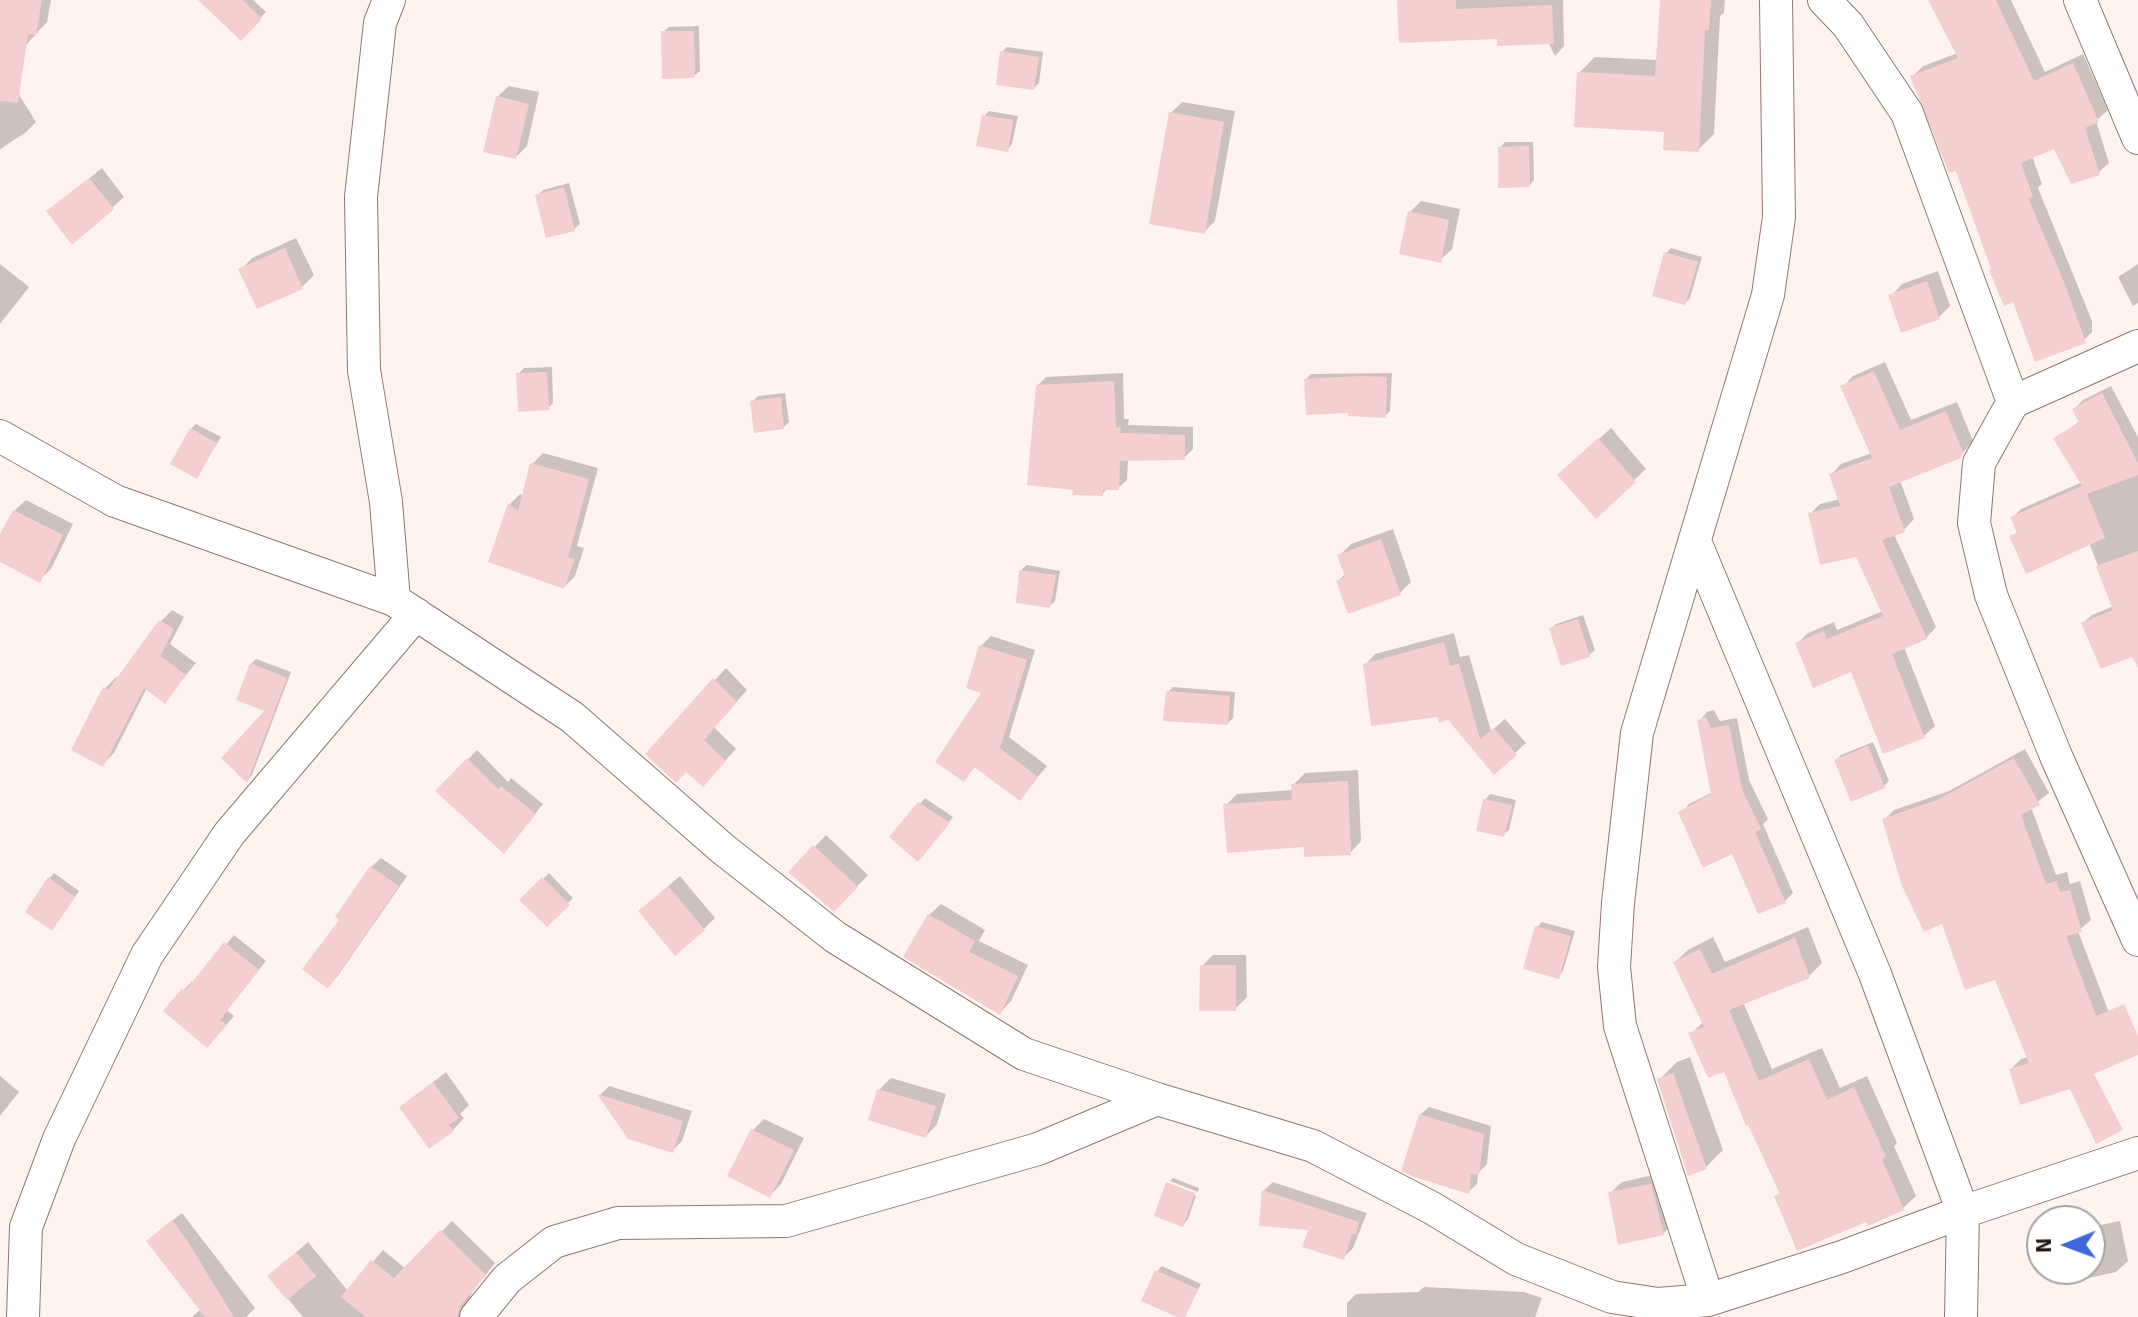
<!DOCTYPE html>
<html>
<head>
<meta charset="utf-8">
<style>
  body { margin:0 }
  #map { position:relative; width:2138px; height:1317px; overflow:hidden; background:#fef3ee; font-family:Signika,sans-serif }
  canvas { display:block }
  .north { position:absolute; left:2026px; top:1205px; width:80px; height:80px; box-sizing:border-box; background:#fff; border:2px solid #a7a3a2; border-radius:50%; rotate:269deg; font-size:22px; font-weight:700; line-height:32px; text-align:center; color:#231a16 }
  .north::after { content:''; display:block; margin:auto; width:28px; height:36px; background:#3e67d9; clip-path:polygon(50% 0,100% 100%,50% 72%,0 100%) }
</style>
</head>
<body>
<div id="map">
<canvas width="2138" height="1317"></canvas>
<div class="north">N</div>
</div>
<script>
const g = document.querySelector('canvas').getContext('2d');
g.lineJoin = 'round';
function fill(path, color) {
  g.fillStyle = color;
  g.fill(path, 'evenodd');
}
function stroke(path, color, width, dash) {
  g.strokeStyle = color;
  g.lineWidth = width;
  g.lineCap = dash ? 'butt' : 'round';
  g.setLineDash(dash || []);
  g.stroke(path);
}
const shadow = new Path2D(`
  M0 0H51L47 22 25 46 0 42Z
  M222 0H253L266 12 241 38Z
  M1399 0H1563L1564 46 1555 56 1548 42 1499 37Z
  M1662 0H1725L1724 13 1720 16 1714 134 1698 150 1579 73 1595 57 1658 60Z
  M1931 0H2011L2045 72 2083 54 2108 110 2096 121 2109 163 2098 173 2055 147 2032 156 2042 184 2038 188 2092 321V332L2081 343 2014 299 1993 268 1957 168 1913 76 1923 66 1958 53Z
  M699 26 700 71 694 76 663 32 669 27Z
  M1007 47 1043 52 1039 83 1034 88 1002 52Z
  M5 72 36 122 25 133 0 149V75Z
  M509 86 539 92 527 146 516 157 497 97Z
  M1182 102 1235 111 1215 221 1204 232 1171 113Z
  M989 111 1018 116 1012 144 1007 150 984 116Z
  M1505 142H1533L1534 180 1529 186 1500 148Z
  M102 168 124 197 112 208 49 211Z
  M569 183 580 224 574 229 538 195 543 190Z
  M1421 201 1460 209 1452 249 1440 260 1410 212Z
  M296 238 314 275 302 287 258 307 241 270 252 258Z
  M1671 248 1702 257 1690 298 1685 303 1666 253Z
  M0 264 29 287 0 324Z
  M2138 264V303L2133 306 2118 277Z
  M1938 271 1950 306 1939 317 1891 296 1902 284Z
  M1885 362 1911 420 1957 402 1973 441 1960 456 1900 480 1914 519 1904 530 1894 534 1936 627 1926 638 1904 647 1935 726 1924 736 1853 670 1798 643 1808 633 1834 622 1837 630 1883 611 1858 554 1810 514 1820 504 1840 499 1831 475 1841 464 1872 453 1843 387 1853 376Z
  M552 367 553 403 548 408 518 374 524 368Z
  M1123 373 1124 419H1129L1128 425 1193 427V449L1184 458 1128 459 1127 480 1118 488H1108L1102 494 1075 488 1037 386 1046 377Z
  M1392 373 1390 411 1385 416 1306 379 1311 374Z
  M2111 386 2138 437V653L2083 623 2092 615 2114 606 2089 543 2012 537 2018 531 2012 518 2021 509 2082 482 2056 439 2080 421 2074 409 2083 400Z
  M785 393 789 422 784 427 752 402 758 396Z
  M196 424 221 437 197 476 191 429Z
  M1611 428 1646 469 1596 516 1571 464Z
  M543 453 598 468 577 546 584 548 575 576 564 587 490 561 510 504 520 494 524 497 532 464Z
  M26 500 73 524 51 569 39 580 0 560V539L14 511Z
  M1393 529 1411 582 1400 593 1338 581 1346 573 1340 555 1351 544Z
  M1027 565 1060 571 1055 601 1050 606 1021 570Z
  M172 610 184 617 170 644 196 663 165 701 147 688 114 753 103 764 105 689 116 677 119 678 161 621Z
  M1583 615 1595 650 1589 655 1563 664 1551 629 1556 624Z
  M1454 633 1460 657 1469 655 1491 731 1505 719 1526 743 1494 772 1449 718 1439 715 1365 665 1375 654Z
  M991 636 1035 650 1009 737 1047 766 1019 799 976 766 964 779 984 692 981 646Z
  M256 659 291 672 252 775 247 780 268 710 251 664Z
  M726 668 747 690 714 727 736 749 714 773 687 770 648 754Z
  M1173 687 1235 692 1233 718 1228 723 1168 692Z
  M1714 710 1720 721 1737 718 1749 780 1768 819 1763 824 1793 893 1785 901 1733 851 1681 813 1689 804 1713 792 1699 721 1707 712Z
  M1873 742 1889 781 1884 786 1836 760 1841 755Z
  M2025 749 2049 793 2031 807 2056 875 2067 872 2070 884 2080 881 2091 920 2078 931 2111 1018 2090 1074 2011 1069 2021 1059 2029 1057 1996 977 1943 921 1884 820 1894 810 1949 791Z
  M477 750 508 782 511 778 543 804 504 852 438 791Z
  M1358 770 1361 841 1350 853 1306 845 1226 805 1237 794 1293 790V785L1305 773Z
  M1490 794 1516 800 1509 830 1503 835 1485 800Z
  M925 798 953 817 923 854 892 837Z
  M826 835 868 875 834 910 791 872Z
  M381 858 407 876 337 977 328 986 342 919 338 916 371 867Z
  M54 873 79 891 57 923 49 879Z
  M549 873 573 898 547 925 522 900Z
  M680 876 715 918 704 929 652 900Z
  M941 904 985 930 979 941 1028 965 1011 1001 1000 1013 929 915Z
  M1542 922 1575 931 1563 971 1558 977 1537 927Z
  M1808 927 1822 963 1809 976 1743 1002 1772 1069 1822 1048 1840 1088 1867 1076 1897 1143 1894 1146 1916 1196 1903 1208 1867 1220 1777 1196 1782 1191 1725 1069 1691 1034 1703 1022 1675 962 1688 950 1713 937 1725 962Z
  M234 935 266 961 227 1010 234 1016 216 1037 184 990 192 981 194 983Z
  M1213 955H1246L1247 997 1235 1009 1202 966Z
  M1690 1057 1723 1150 1706 1167 1659 1080 1677 1062Z
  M446 1072 469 1105 460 1114 464 1118 453 1130 401 1107Z
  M0 1076 19 1092 0 1116Z
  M891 1078 946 1094 937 1124 926 1136 879 1090Z
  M609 1086 692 1111 682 1141 672 1151 630 1137 600 1095Z
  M1429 1107 1491 1126 1487 1164 1478 1173 1477 1184 1468 1192 1420 1115Z
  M764 1119 804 1138 781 1184 770 1196 753 1130Z
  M1662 1173 1674 1222 1663 1234 1610 1193 1622 1182Z
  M1173 1178 1199 1188 1198 1192 1170 1181Z
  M1273 1182 1367 1213 1353 1248 1343 1258 1263 1191Z
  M1168 1185 1196 1196 1188 1219 1183 1225Z
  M182 1213 255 1308 246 1317H192L201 1309 158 1232Z
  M452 1221 495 1263 472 1292 468 1306 459 1317H303L269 1276 308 1242 348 1291 383 1250 406 1269Z
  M2120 1221 2128 1261 2116 1272 2079 1280 2076 1269H2090V1227Z
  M1162 1266 1201 1284 1184 1317 1157 1271Z
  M1424 1287 1524 1292 1542 1298 1535 1317H1347V1303L1356 1294 1418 1292Z`);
const building = new Path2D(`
  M0 0H42L36 35 28 34 18 103 0 101Z
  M198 0H243L262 19 241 41Z
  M1397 0H1456V9L1552 5 1554 44 1497 46V39L1399 43Z
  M1660 0H1711L1709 30H1705L1699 152 1663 150 1664 132 1574 127 1577 72 1655 76Z
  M1928 0H1996L2034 81 2073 63 2099 122 2085 128 2100 175 2071 184 2054 149 2021 163 2033 197 2028 198 2064 282 2086 343 2035 362 2013 302 2004 306 1989 270 1991 269 1956 171 1949 173 1910 76 1958 58Z
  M661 31H694L695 78 662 79Z
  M1000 51 1039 57 1034 90 996 85Z
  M496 96 529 104 516 159 483 152Z
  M1169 112 1224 122 1205 234 1149 224Z
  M982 115 1013 120 1008 152 976 146Z
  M1529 146 1530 187 1498 188V147Z
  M89 178 114 209 72 245 46 211Z
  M564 187 575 231 546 238 535 195Z
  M1408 211 1449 220 1441 263 1399 254Z
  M285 248 303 289 257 309 238 269Z
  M1664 252 1698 262 1685 305 1652 296Z
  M1927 281 1940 319 1901 333 1888 295Z
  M1874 371 1900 430 1946 411 1963 452 1961 458 1889 487 1905 532 1882 540 1927 639 1892 654 1925 738 1883 754 1851 672 1813 688 1795 643 1824 631 1827 639 1883 616 1856 557 1820 565 1808 513 1840 506 1829 474 1872 458 1840 386Z
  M547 372 549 410 518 412 516 373Z
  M1362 376 1387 377 1386 418 1348 416V413L1306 415 1304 379Z
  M1114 381 1116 427 1121 428 1120 433 1185 435V460L1120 461 1119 490H1103V496L1072 495 1073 490 1027 485 1036 385Z
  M2102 393 2138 463V475L2087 494 2105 538 2026 574 2009 536 2017 533 2010 517 2082 486 2053 438 2079 423 2072 409Z
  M781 397 784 429 754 433 750 401Z
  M190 428 217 443 197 479 170 464Z
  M1598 438 1636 482 1596 519 1557 475Z
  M530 463 589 479 568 557 575 559 564 589 488 562 508 503 518 511Z
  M13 510 63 535 40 583 0 562V534Z
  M1381 539 1401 595 1348 614 1336 581 1345 577 1337 555Z
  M2138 551V668L2132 657 2101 669 2081 623 2113 610 2096 566Z
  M1019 570 1056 575 1050 608 1016 603Z
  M1578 619 1590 657 1561 666 1549 628Z
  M159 620 174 629 160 656 186 675 165 704 144 688 103 767 71 750 103 687 108 690Z
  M1444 642 1450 666 1459 664 1480 739 1494 728 1517 755 1494 775 1448 720 1439 723 1437 717 1371 726 1363 664Z
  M979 645 1027 660 1000 748 1038 777 1020 801 974 767 964 782 935 762 981 693 966 688Z
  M250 663 287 678 247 783 221 758 264 711 236 700Z
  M713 678 737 702 704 740 726 761 703 787 686 772 676 783 645 754Z
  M1166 691 1230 696 1228 725 1163 721Z
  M1706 717 1711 728 1729 725 1742 789 1761 829 1755 832 1786 903 1758 914 1732 854 1703 868 1678 812 1711 794 1697 720Z
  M1868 746 1885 788 1851 802 1834 760Z
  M467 758 498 789 501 786 536 814 504 854 435 791Z
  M2014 758 2040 805 2021 815 2046 884 2057 881 2060 892 2070 890 2082 932 2066 936 2096 1016 2124 1004 2138 1036V1055L2094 1074 2123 1130 2096 1144 2070 1089 2020 1105 2009 1069 2029 1063 1995 980 1965 990 1942 924 1924 932 1902 886 1882 819 1937 800Z
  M1348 781 1351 855 1304 857V847L1227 853 1223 804 1292 800 1291 784Z
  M1483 799 1512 805 1504 837 1476 831Z
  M918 802 950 823 918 862 889 837Z
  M813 845 858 887 834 912 788 872Z
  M370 866 399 886 328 989 302 969 339 920 335 917Z
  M48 877 75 897 52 931 25 912Z
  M542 877 570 905 547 927 519 900Z
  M668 886 705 930 675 956 638 911Z
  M928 914 975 941 969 952 1018 976 1000 1015 903 957Z
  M1535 926 1571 936 1559 979 1523 969Z
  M1795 938 1810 978 1729 1010 1759 1081 1809 1059 1827 1100 1854 1087 1886 1157 1882 1159 1904 1210 1868 1226 1866 1222 1797 1251 1774 1196 1780 1194 1748 1125 1746 1126 1724 1072 1708 1078 1688 1033 1704 1027 1673 962 1700 949 1712 974Z
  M224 942 259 970 220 1020 227 1025 207 1048 163 1011 182 988 185 991Z
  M1200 965H1236V1011H1199Z
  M1673 1073 1707 1169 1688 1176 1657 1079Z
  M433 1082 459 1118 449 1125 454 1131 429 1149 399 1107Z
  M877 1089 936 1106 926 1138 868 1120Z
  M597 1094 683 1121 673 1153 628 1139Z
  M1419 1114 1484 1134 1479 1175 1471 1174 1469 1194 1414 1177 1401 1171Z
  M751 1129 794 1150 770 1198 727 1176Z
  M1166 1182 1195 1193 1183 1227 1154 1216Z
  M1651 1184 1664 1235 1618 1245 1608 1192Z
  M1262 1190 1359 1222 1356 1234H1352L1344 1260 1302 1247 1308 1230 1259 1226Z
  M172 1220 188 1242 234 1317H205L146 1241Z
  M440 1230 486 1275 461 1305 457 1317H366L341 1297 371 1260 394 1278Z
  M296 1252 316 1276 287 1300 267 1276Z
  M1155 1270 1198 1289 1185 1317H1177L1141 1301Z`);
const street = new Path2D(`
  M389 0 380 23 361 197 364 370 386 502 394 600
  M1824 0 1848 25 1907 113 2013 402
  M2080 0 2138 138
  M2138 346 2013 402 1979 463 1974 523 1991 595 2056 756 2138 940
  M0 436 115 501 394 600 572 717 723 849 835 937 1024 1054 1157 1099 1313 1146 1432 1208 1516 1259 1612 1297 1658 1304 1708 1300 1842 1257 1963 1212 2138 1153
  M1696 544 1875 974 1963 1212 1961 1317
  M1708 1300 1620 1026 1614 967 1618 903 1637 733 1768 295 1779 217 1776 0
  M23 1317 26 1227 59 1139 147 955 229 834 416 614
  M476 1317 507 1279 554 1242 618 1223 786 1221 1038 1149 1157 1099`);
fill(shadow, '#0003');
fill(building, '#f5cfcf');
stroke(street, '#91796e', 34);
stroke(street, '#fff', 32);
</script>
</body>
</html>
